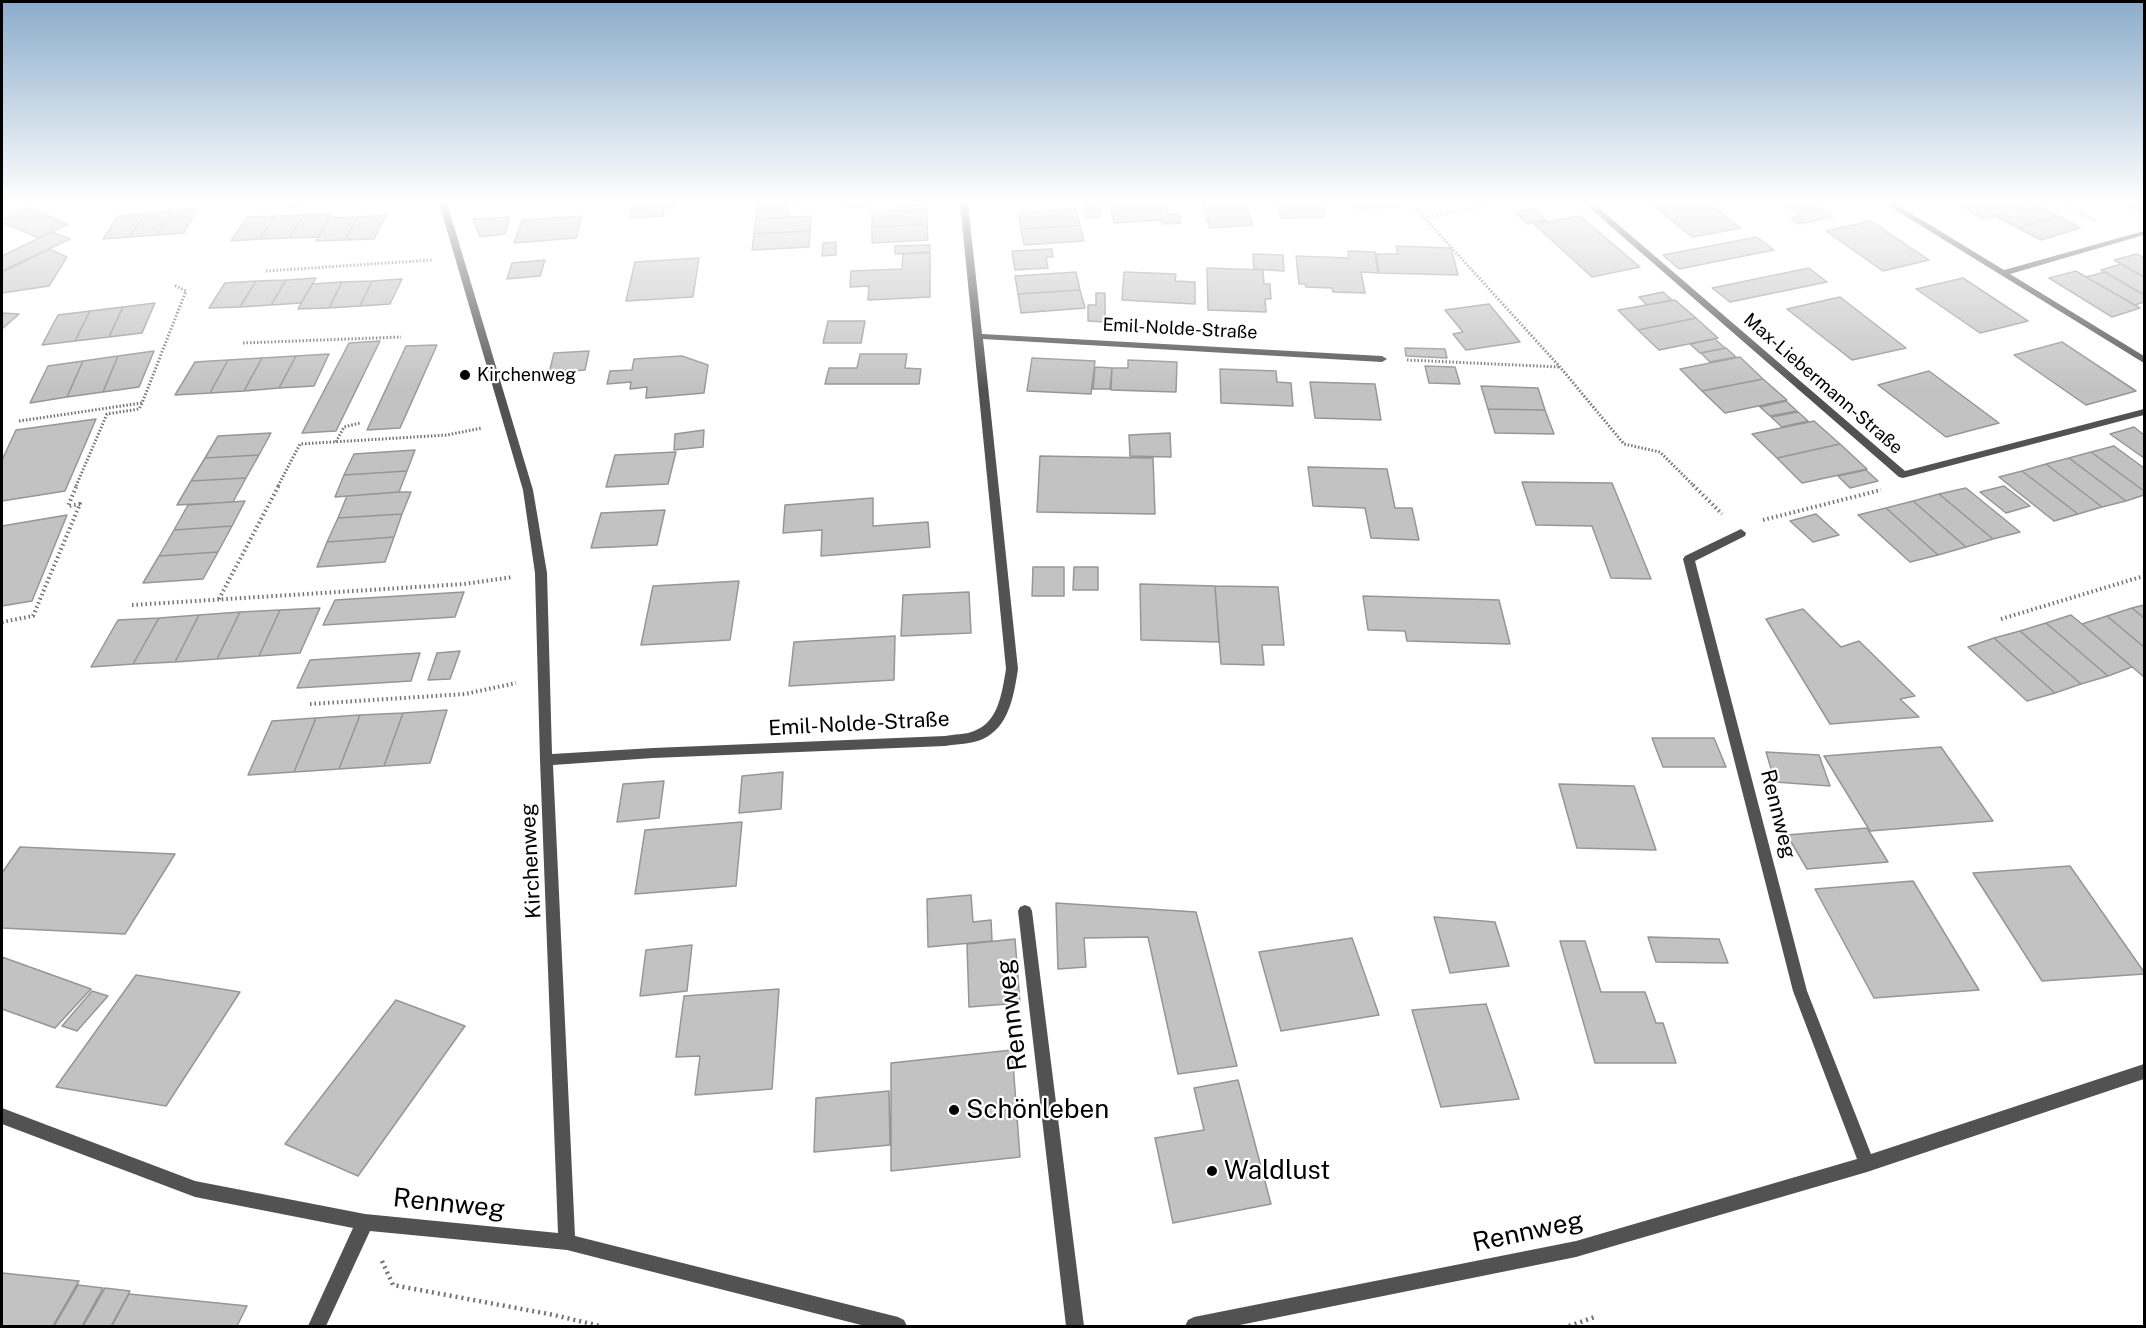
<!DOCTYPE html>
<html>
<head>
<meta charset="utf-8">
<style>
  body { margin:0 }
  #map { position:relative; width:2146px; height:1328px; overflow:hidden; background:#fff; font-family:"Public Sans",sans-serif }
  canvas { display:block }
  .frame { position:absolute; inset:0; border:3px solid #000; pointer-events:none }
</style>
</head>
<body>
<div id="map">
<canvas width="2146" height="1328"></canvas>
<div class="frame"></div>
</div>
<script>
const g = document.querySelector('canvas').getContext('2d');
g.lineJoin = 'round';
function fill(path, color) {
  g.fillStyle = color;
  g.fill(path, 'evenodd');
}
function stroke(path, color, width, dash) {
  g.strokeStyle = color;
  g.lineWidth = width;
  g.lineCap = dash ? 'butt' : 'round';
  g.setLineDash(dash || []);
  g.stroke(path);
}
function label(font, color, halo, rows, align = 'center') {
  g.font = font + ' "Public Sans",sans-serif';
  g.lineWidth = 4.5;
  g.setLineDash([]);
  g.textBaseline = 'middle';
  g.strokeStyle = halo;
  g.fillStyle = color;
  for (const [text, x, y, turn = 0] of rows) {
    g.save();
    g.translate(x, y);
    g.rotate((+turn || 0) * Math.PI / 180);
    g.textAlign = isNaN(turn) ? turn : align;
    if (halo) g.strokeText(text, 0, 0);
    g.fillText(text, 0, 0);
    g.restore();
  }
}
const building = new Path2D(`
  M633 203H675V207L664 208 663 216 629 218Z
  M757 203H811L756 207Z
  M847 203H868L867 207H847Z
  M896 203H927V205L896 207Z
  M1084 203H1098L1101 217 1086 218Z
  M1109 203H1165L1168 214H1178L1181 223 1163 224 1162 220 1114 223Z
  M1245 203 1253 225 1210 228 1202 204Z
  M1276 203H1320L1325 217 1281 218Z
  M1353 203H1397L1399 207 1356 209Z
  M1650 203H1709L1741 228 1692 237Z
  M1781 203H1820L1791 210Z
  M1972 203H2019L2026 207 1984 219 1961 206Z
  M2122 203H2144V207L2136 210Z
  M2035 204 2058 216 2018 228 1996 216Z
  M1815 205 1833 217 1799 224 1791 218 1801 216 1792 210Z
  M788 206V217L756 219 757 207Z
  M27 207 68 224 39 238 2 222V220Z
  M197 209 184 233 157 235 171 211Z
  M927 209V224L872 227V212Z
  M1076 209 1080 225 1021 229 1018 213Z
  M1534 209 1547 220 1528 224 1515 212Z
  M171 211 157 235 130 237 145 214Z
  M145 214 130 237 103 239 118 216Z
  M332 214 318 237 289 238 304 215Z
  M304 215 289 238 260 239 275 216Z
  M386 215 374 239 345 240 358 217Z
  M275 216 260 239 231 241 247 217Z
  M582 216 576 238 514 243 522 220Z
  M811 216 810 231 754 234 756 219Z
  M1580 216 1640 267 1592 277 1534 224Z
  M2058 216 2080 228 2041 240 2018 228Z
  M358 217 345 240 316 241 330 218Z
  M510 217 505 234 480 237 473 219Z
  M1871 221 1929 260 1883 271 1826 231Z
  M927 224 928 240 872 243V227Z
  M1080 225 1084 241 1024 245 1021 229Z
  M810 231 809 247 752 250 754 234Z
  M52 232 70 239 2 271V256Z
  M1757 237 1774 250 1679 269 1663 255Z
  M836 242V255L822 256 823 243Z
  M930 245V252L895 254V246Z
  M1396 246 1451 248 1458 275 1379 273 1376 254H1398Z
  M49 249 67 257 49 286 2 293 3 272Z
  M1052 249 1053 257H1046L1048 268 1015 270 1012 251Z
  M1348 251 1375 252 1378 273 1361 272 1365 293 1333 292 1332 288 1306 287 1305 284H1299L1296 256 1349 258Z
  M930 253V297L868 300 869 286 850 287 851 271 902 269 903 254Z
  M1253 254 1283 255 1284 271 1254 269Z
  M2137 254 2144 258V277L2114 260Z
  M699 258 693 297 626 301 635 262Z
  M545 260 540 276 507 279 512 263Z
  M2121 264 2144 277V295L2101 270Z
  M1207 268 1263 270 1264 284H1270L1271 299H1265L1266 312 1208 310Z
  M1809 268 1827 282 1730 302 1712 288Z
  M2076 271 2086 277 2140 308 2112 317 2049 278Z
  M1076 272 1080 290 1018 294 1015 276Z
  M1124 272 1176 274 1175 281 1195 282V304L1122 300Z
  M2105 272 2144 295V302L2135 305 2086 277Z
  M316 278 301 303 271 305 286 280Z
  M1963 278 2028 321 1980 333 1916 289Z
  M402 279 390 304 360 306 372 281Z
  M286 280 271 305 240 307 256 281Z
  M256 281 240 307 209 308 225 283Z
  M372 281 360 306 329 308 342 282Z
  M342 282 329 308 298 309 312 284Z
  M1080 290 1085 308 1021 313 1018 294Z
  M1663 292 1672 300 1647 305 1639 297Z
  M1096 293H1105V322L1088 321V305H1096Z
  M1840 297 1906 348 1852 360 1787 309Z
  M1675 300 1696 318 1638 330 1618 310Z
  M155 303 142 333 109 337 123 307Z
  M1489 304 1520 342 1466 350 1453 334 1463 332 1445 310Z
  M123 307 109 337 75 341 90 311Z
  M90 311 75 341 42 345 58 315Z
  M2 313 19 314 2 329Z
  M1696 318 1718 338 1659 350 1638 330Z
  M828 321H865L861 343H823Z
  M1715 339 1725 348 1700 353 1690 344Z
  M380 341 336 431 302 433 349 343Z
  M2062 342 2136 391 2086 405 2014 355Z
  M437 345 400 428 367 430 406 346Z
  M1405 348 1445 349 1447 358 1406 356Z
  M1726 348 1736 357 1710 362 1701 353Z
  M154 351 139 387 103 392 118 356Z
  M589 351 585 370 549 373 554 353Z
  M329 354 314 386 279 388 296 356Z
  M860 354H907L905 368 921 369 919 384H825L829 368H857Z
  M118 356 103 392 67 397 83 361Z
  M296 356 279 388 244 391 262 358Z
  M682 356 708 365 704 393 646 398 647 387 630 389 631 382 607 384 610 371 632 370 634 359Z
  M1740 357 1763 379 1702 391 1680 369Z
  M262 358 244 391 210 393 228 360Z
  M1032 358 1095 361 1091 394 1027 391Z
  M228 360 210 393 175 395 195 362Z
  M1128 360 1177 362 1176 392 1111 390 1112 368H1128Z
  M83 361 67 397 30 403 48 366Z
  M1425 366 1455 367 1460 384 1429 383Z
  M1095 367 1112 368 1110 389H1093Z
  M1220 369 1276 371 1277 382 1291 383 1293 406 1221 403Z
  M1929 371 1999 423 1946 437 1878 385Z
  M1763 379 1787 400 1725 413 1702 391Z
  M1310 382 1375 384 1381 420 1315 418Z
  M1481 386 1538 388 1545 410 1488 409Z
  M1786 401 1797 411 1770 416 1760 407Z
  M1488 409 1545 410 1554 434 1495 433Z
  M1798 412 1808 421 1782 427 1771 417Z
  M96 419 65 491 2 501V460L16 430Z
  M1814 421 1840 444 1777 458 1752 434Z
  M2134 427 2144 435V458L2110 434Z
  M704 430 703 447 674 450 675 434Z
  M271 433 259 455 205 458 218 436Z
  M1170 433 1171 457 1130 456 1129 435Z
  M1840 444 1867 469 1802 483 1777 458Z
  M2114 446 2144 468V491L2091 452Z
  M415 450 407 471 344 475 354 454Z
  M676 452 668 484 606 487 615 455Z
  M2091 452 2144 491V495L2126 501 2069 458Z
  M259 455 246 478 191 481 205 458Z
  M1040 456 1153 458 1155 514 1037 512Z
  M2069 458 2126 501 2102 507 2046 464Z
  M2046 464 2102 507 2078 514 2022 471Z
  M1308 467 1387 469 1395 508H1412L1419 540 1371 538 1365 508 1313 506Z
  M1866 470 1878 481 1850 488 1838 476Z
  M407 471 399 492 335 497 344 475Z
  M2022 471 2078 514 2054 521 1999 477Z
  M246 478 233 502 177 505 191 481Z
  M1522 482 1612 483 1651 579 1611 578 1592 526 1536 525Z
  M2004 486 2030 506 2006 513 1980 492Z
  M1966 488 2020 532 1993 539 1939 494Z
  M399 492H411L402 514 338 518 347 496Z
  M1939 494 1993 539 1966 547 1913 501Z
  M873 498V526L928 522 930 547 821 556 822 530 783 533 785 505Z
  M245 501 232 526 174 530 188 505Z
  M1913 501 1966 547 1938 555 1886 508Z
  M1886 508 1938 555 1910 562 1858 515Z
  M665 510 657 545 591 548 601 513Z
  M402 514 394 537 327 542 338 518Z
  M1816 514 1839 535 1813 542 1790 521Z
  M67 515 32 601 2 606V526Z
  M232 526 218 552 159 556 174 530Z
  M394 537 385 562 317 567 327 542Z
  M218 552 203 579 143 583 159 556Z
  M1033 567H1064V596H1032Z
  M1074 567H1098V590H1073Z
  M739 581 730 640 641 645 653 586Z
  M1140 584 1215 586 1219 642 1141 640Z
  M1215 586 1278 587 1284 645H1262L1264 665 1221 664Z
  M464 592 455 617 323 625 335 600Z
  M969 592 971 633 901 636 903 595Z
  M1363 596 1499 600 1510 644 1407 641 1405 631 1368 630Z
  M2144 605V618L2132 608Z
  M320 608 300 653 259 656 280 610Z
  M2132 608 2144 618V647L2107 616Z
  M1803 609 1841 647 1859 641 1915 696 1900 699 1919 717 1830 724 1766 619Z
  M280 610 259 656 217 659 240 612Z
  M240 612 217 659 175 662 199 615Z
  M199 615 175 662 133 664 159 618Z
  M2071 615 2082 624 2132 667 2108 676 2046 623Z
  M2107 616 2144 647V677L2082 624Z
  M159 618 133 664 91 667 118 620Z
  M2046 623 2108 676 2081 684 2020 631Z
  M2020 631 2081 684 2055 693 1994 638Z
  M895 636 894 680 789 686 794 642Z
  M1994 638 2055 693 2027 701 1968 647Z
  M460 651 450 679 428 680 437 653Z
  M420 653 411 681 297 688 310 660Z
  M447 710 430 763 384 766 403 713Z
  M403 713 384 766 339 769 360 715Z
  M360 715 339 769 294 772 316 718Z
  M316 718 294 772 248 775 272 721Z
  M1652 738H1714L1726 767H1663Z
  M1941 747 1993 821 1870 831 1824 756Z
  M1766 752 1819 755 1830 786 1775 782Z
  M783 772 781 809 739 813 742 776Z
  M664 781 659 818 617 822 623 784Z
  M1559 784 1634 786 1656 850 1577 848Z
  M742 822 736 886 635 894 645 830Z
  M1867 828 1888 862 1807 869 1787 835Z
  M20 847 175 854 125 934 2 928V873Z
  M2070 866 2144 972V974L2042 981 1973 873Z
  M1913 881 1979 990 1874 998 1815 889Z
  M971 895 973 922 991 920 992 941 928 947 927 899Z
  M1056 903 1196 912 1237 1066 1178 1074 1148 937 1084 938 1086 967 1058 969Z
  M1434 917 1495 922 1509 966 1450 973Z
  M1648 937 1719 939 1728 963 1656 962Z
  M1352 938 1379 1015 1281 1031 1259 952Z
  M1015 939 1020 1003 969 1007 967 944Z
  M1560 941H1585L1601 992H1645L1656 1023H1663L1676 1063H1595Z
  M692 945 687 991 640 996 646 950Z
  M2 957 91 989 55 1028 2 1009Z
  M136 975 240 992 166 1106 56 1087Z
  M779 989 772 1089 695 1095 700 1056 676 1057 684 996Z
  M92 991 108 996 77 1031 62 1026Z
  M396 1000 465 1026 358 1176 285 1144Z
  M1486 1004 1519 1099 1441 1107 1412 1010Z
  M1012 1050 1020 1157 891 1171V1063Z
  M1238 1080 1271 1204 1173 1223 1155 1138 1204 1130 1194 1088Z
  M889 1091 890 1145 814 1152 816 1098Z
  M2 1273 79 1281 53 1326H2Z
  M78 1285 103 1288 82 1326H54Z
  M105 1288 130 1291 111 1326H83Z
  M129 1294 247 1306 237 1326H112Z`);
const pathFar2 = new Path2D(`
  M1411 203 1560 367 1624 444 1660 452 1694 486
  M2061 203 2096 221
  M288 206 360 203
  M1426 217 1501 203
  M266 271 432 260
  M243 343 401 337
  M1407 360 1560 367
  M19 421 142 403 186 291 174 285
  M336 442 344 427 360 423
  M76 486 107 414 139 409 142 403
  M278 486 300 444 447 435 482 428`);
const pathFar1 = new Path2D(`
  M1693 485 1722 514
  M1763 520 1881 490
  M219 599 279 485
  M132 605 464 584 513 577
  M2001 619 2144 576
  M2 622 33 616 80 504 68 506 77 485
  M310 704 465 694 516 683`);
const path = new Path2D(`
  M382 1261 393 1285 554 1315 600 1326
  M1569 1326 1595 1317`);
const minor = new Path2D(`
  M439 203H447L533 490 547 573 552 754 653 748 945 736C954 734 965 735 974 731 999 722 1002 692 1006 669L960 203H968L982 334 1382 356 1387 359 1382 362 983 339 1018 669C1014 695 1009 727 983 739 971 744 957 744 945 746L653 758 553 765 575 1236 898 1317 904 1320 907 1326H865L567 1250 370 1231 326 1326H308L353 1228 195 1197 2 1124V1108L195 1181 365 1214 558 1233 540 760 535 573 523 490Z
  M1584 203H1593L1905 471 2144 409V415L1903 478 1899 477Z
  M1884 203H1894L2004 270 2144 231V235L2010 274 2144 356V363Z
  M1741 529 1746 533 1745 536 1695 561 1807 991 1871 1154 2144 1064V1079L1867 1172 1576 1257 1235 1326H1185L1188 1320 1194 1317 1576 1241 1857 1159 1793 991 1683 559 1685 556Z
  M1025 905 1030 907 1032 911 1084 1326H1066L1018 911 1020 907Z`);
const markers = [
  [465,375,6,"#000"],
  [954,1110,6,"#000"],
  [1212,1171,6,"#000"]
];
const farStreetnames = [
  ["Emil-Nolde-Straße",1180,329,3],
  ["Max-Liebermann-Straße",1823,384,41]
];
const farPoinames = [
  ["Kirchenweg",477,375]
];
const streetNames = [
  ["Emil-Nolde-Straße",859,724,-3],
  ["Rennweg",1778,814,76],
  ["Kirchenweg",531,861,-93]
];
const nearStreetnames = [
  ["Rennweg",1012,1015,-97],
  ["Rennweg",449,1204,6],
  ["Rennweg",1528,1232,-12]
];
const nearPoinames = [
  ["Schönleben",966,1110],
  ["Waldlust",1224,1171]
];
fill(building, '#c2c2c2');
stroke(building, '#969696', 1.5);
stroke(pathFar2, '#747474', 3, [1.5, 2]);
stroke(pathFar1, '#747474', 4, [1.5, 3]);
stroke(path, '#747474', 4.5, [2, 4]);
fill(minor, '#525252');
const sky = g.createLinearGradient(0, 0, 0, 389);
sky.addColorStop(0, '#8baccb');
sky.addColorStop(0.52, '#fff');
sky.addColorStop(1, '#ffffff00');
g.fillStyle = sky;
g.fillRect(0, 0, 2146, 389);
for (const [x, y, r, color] of markers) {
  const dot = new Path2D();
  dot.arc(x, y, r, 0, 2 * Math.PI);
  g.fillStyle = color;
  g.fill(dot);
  stroke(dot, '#fff', 2);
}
label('18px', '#000', '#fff', farStreetnames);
label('18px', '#000', '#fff', farPoinames, 'left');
label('21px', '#000', '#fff', streetNames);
label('26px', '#000', '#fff', nearStreetnames);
label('26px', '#000', '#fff', nearPoinames, 'left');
</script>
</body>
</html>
